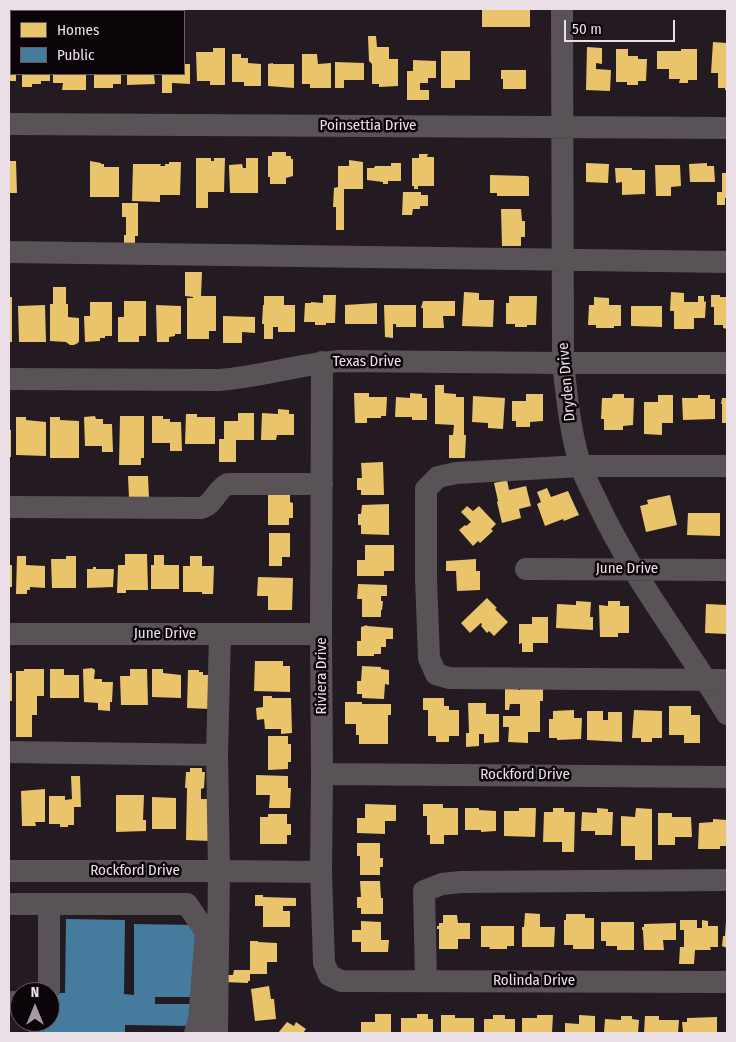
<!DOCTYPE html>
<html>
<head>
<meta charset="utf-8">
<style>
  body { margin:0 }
  #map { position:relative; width:736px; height:1042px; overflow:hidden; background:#241a21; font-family:"Fira Sans Condensed",sans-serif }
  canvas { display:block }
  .frame { position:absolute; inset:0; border:10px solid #ebdfe7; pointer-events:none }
  .legend { position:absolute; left:10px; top:10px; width:175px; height:65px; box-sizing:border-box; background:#0b0509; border:1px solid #655c62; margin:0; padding:6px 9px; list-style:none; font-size:15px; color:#ebdfe7 }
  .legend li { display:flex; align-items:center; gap:10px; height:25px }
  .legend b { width:25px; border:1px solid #655c62 }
  .north { position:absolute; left:10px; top:982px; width:50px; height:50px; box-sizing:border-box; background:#0b0509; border:1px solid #655c62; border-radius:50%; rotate:0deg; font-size:14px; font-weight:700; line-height:20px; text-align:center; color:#ebdfe7 }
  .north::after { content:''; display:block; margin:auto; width:18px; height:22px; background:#a59aa2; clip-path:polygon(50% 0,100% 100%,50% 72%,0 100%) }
  .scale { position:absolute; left:564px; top:20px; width:111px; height:22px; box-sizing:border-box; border:2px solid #ebdfe7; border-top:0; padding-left:6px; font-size:15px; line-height:18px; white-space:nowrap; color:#ebdfe7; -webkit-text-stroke:4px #0b0509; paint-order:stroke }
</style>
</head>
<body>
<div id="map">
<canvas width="736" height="1042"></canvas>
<div class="frame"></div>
<ul class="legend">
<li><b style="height:14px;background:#e9c46a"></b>Homes</li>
<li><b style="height:14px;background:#457b9d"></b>Public</li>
</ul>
<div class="north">N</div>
<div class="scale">50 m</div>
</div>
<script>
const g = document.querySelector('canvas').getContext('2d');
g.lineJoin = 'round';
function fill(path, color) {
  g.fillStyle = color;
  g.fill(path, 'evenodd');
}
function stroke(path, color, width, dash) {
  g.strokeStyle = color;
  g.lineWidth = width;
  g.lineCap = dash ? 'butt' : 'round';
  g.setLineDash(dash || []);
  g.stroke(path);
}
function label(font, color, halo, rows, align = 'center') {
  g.font = font + ' "Fira Sans Condensed",sans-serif';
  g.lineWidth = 5;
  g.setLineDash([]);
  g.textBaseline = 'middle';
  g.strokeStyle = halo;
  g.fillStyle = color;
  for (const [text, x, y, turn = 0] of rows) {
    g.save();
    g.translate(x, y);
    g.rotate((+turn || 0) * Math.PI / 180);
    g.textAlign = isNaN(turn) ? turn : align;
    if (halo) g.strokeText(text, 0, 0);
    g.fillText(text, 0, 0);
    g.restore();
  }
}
const homes = new Path2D(`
  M494 9H530V27H482V10H494Z
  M368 36H376L377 47H389V59H398V86L379 87V84H372V64L369 61Z
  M713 42 727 43V90H725V88H718V73H711Z
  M587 47 602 48V64L596 63V69L611 70 610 91 586 90Z
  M213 48H225V85H210V81H197L196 52H213Z
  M616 49H628V56H638V59H647L646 81H638V85H627V82H616Z
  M681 49H697V80H688V83H679L680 79H669V69H657V51H681Z
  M441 51H470V80H455V88H441Z
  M232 54H241V58H248V63L261 64V86H244V82H232Z
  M302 54H317L318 64 331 63V88H310V84H302Z
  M9 59H11V74H16V81H9Z
  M413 60 436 61V78H428V83H420V90H429V100H407V71H413Z
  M335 62 364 63V80H344V88H335Z
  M273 63V64H294V88L268 86V64Z
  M184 64H190V84L172 83V93H162V74H184Z
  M501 70H526V89H503V79H501Z
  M22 74H50V81H41V84H32V87H22Z
  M53 74H86V90H62L63 83H53Z
  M102 74H121V84H113V88H94V75Z
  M127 74H154L155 84 127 85Z
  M272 152H286V156H291V159H293V176L286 178V184H270V177H268V156H272Z
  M419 154H428L427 157H434V186H418V189H414V186H412V158H419Z
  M196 158H211V161H214V158H225L224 192H208V208H196Z
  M246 158H258V193H230L229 165 242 164 243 168H246Z
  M349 160 363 162V189H344V230H336V207H333L334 188 338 187V166H349Z
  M9 161H16L17 193H9Z
  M90 161 101 163V164H104V167H119V197H90Z
  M169 162H181L180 195H160V202L132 201 133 164H161L160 166H165V164H169Z
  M391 163H401V181H388V184H383V182L367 180V168H374L375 166H391Z
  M586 163 609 164 608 183 586 182Z
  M707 163V166H714L715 182H690L689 164Z
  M655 165H680L681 186 671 187V196H656Z
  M615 168H632V170H645V194L622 195V182L616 183Z
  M722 173H727V198H725V205H717V192H722Z
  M490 175 527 176 529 177V196H497V193H490Z
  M403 192H421V195H428V206H420V209H413L412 215H402Z
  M122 203H138V236H135V244H124V235H126V217H122Z
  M501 209H521L522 221H525V237H521V246H502Z
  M185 272H202L201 296H216V331H209V339H187V298H193V297L185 296Z
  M53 287H66V304H68V317L79 318V341L78 343 74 345H70L66 342 50 341V304H53Z
  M464 292 479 293V300H494L493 327 462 326Z
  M671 292 684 293V302H698V296H704V302L706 301 705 318H694V329H674V311H670Z
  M323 295H336L335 323H326V325H315V322H304L305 303H311V302L323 303Z
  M711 295H720V297H727V329L723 328V325H714V307H711Z
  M264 296H284V305H295V332H278V327H273V339H264V324H262L263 305H264Z
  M509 296H537L536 325H527V327H515V324H506V303H509Z
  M9 297H12V342H9Z
  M594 297 609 298V305H621V326H614V328H596V325H588L589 305H594Z
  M124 301H146V336H139V342H118V317H124Z
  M423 301H455V316H443L444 328H423V308H421Z
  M90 302H112V336H105V338H100V341L85 342 84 316H90Z
  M377 303V324H345V305Z
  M45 305 46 342H19L18 306Z
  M156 305 181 306V334H175V336L169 337V342H157Z
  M384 305H416V327H396V324H393V338L385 337Z
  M631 306H662V327L631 326Z
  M223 316 255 317V333L242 332V343H223Z
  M435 385H444V393L456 394V397H464V435H466L465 458H449V435H453L454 425 435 424Z
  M354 393H369V397H387L386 416H381V418H367V423H355Z
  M410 393 422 394V398H427V420H412V417H395L396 397 410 398Z
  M526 394H543V421L530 422V427H516V421H512V401H526Z
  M613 394H624V398H634L633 425 623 426V430H604V419H601L602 398H612Z
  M658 395H673V423H662V435L644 434V402H658Z
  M698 395H710V399H715V419L683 420 682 398H698Z
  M473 396 505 398 503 429 488 428V423L472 422Z
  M722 398H727V423H722V404H721Z
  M278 409 289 410V414H294V435H277L276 440H261L262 413 278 414Z
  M238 413H254V440H236V462H219V439H224V421H238Z
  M186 414H197V417H215V444H185Z
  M95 416 96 419H103V424H112L113 452H102V446H85L84 417Z
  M120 416H144V458H141V465H119Z
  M152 416H163V419H170V422H181L182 451H170V443H152Z
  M16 417H26V420L46 422V456L16 455Z
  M50 417H60V420L79 421V458H50Z
  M9 430H11V457H9Z
  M383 462 384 495H361V490H357V478H362L361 463Z
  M128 476H148L149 498H129Z
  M507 480 509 490 526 486 531 506 519 509 521 518 502 523 497 502 498 501 494 483Z
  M547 488 551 497 568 491 579 515 564 521 563 519 545 526 537 504 541 502 537 492Z
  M268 493H290V502L293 503V518H289V525H268Z
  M670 495 677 525 646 532 640 506 648 504 647 500Z
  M389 504V535L361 534V525H358V514H361L362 505Z
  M467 506 473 511 479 506 496 524 491 529 493 531 480 543 478 541 473 546 459 530 465 525 466 526 471 522 461 512Z
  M688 513H720V536L687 535Z
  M269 533H290V557H282V566H269Z
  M365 545H394V571H384V576H357V560H365Z
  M125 554H147L148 590H126V593H117L118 565H125Z
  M154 555H164V565H179V589H151V565H154Z
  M17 556H26V565L45 566V588L30 587V590H27V594H16Z
  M66 556H76V588H52L51 559H66Z
  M190 556H202V566H214L213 594H202V592H183V566H190Z
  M476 559V571H480V590L457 591 456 571H446V561Z
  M9 565H12V587H9Z
  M93 567H96V569H114L113 587 87 588V569H93Z
  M258 577 293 578 292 610H268V596H257Z
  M358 584 387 585V596H381V601H383L382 610H381V617H362V599H357Z
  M487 598 497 608 495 609 508 622 494 636 489 631 487 633 481 626 482 624 481 623 470 633 461 623Z
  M576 601 591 602 590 617H593V630L556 628 557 604 576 605Z
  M608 601H620V606H629V633H618V637H600L599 605 608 606Z
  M706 604 727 605V634L705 633Z
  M532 617H548V643H533V652H522V643L519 644V624H532Z
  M367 625V626L393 628V639H386V647H381V654H374V656H357V641H361V627Z
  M255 661H283V666H290V692L254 691Z
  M362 666 381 667V669L389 670V685L385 684 384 699 362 698V694H357V681H361Z
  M92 668 95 670 94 679H102V682H113L112 702H110V711L98 710V703L84 702 83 669Z
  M24 669H44V696H37V715H32V737H16V671H24Z
  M50 669H64V675H79V698H50Z
  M130 669H147L148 705H121L120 676H130Z
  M152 669H163V673L181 675V698L152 697Z
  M188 670H199V672H203V675H210V709L187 708Z
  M9 673H12V701H9Z
  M518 680V690H520V687H543V701H540V732H528V743L508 742 509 727H503V716H520V704H510L509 710H505V689Z
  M263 696H272V698H291L292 733 281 734V729H265L264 719 257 720 256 708 263 707Z
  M423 698H444V706H449V710H459V736H449V742H436V736H428V710H423Z
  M345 702H362V704H391V715H388V744H359V735H356V724H345Z
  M468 703H486V714H499V742L484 743V734H479V746L466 747V733H469Z
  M669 706H691V715H700V743H684V735H669Z
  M574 710V718H582L581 739 557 740V738H549V719H553V711Z
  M634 710 662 711V738H652V742H641V738H632Z
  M587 711H603V720H608V712H622V742L587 740Z
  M268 736H288V744H291V762H288V769L268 770Z
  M190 768H202V772H205L204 788 201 789V799H210L209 841 186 840 187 788H185L186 772H190Z
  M256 775 288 776V788H291L290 808H269L270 795H256Z
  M71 776H80L81 807H74V825H68V827H60V824H49V796H65V800L72 799Z
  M45 789V822H35L36 826H22L21 791Z
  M116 795H144L143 820H146V831L116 832Z
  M152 797 176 798V829H152Z
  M365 804 396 805V821H385V834L357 833V818H365Z
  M423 804H443V808H458V835H444V844H430V835H427V816H423Z
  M465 808H479V810L496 811V831L481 832V830H465Z
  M519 808H536L535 837 504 836V811H519Z
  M553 808H564V812H575L574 852H562V842H543L544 812H553Z
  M597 808 608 809V812H613L612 835H595V831H581L582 812 597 813Z
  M636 808 652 809V860H635V846H621V816L635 817Z
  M658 813H672V817H691L692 837H675V845H658Z
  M268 814H287V824H291V835H287V844H260V817H268Z
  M713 819 727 820V846H720V849H698L699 823 713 822Z
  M357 843H380V858H383V867H380V875H360V856H357Z
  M360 881H380L381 898H383V914H361V908H357V897H361Z
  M255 895H263V897L296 898V906H283V911H290V927H263V906H255Z
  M525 913 540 914V927H555L554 947H522V927H524Z
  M566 914H585V918H594V949H573V945H564V920H566Z
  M443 915H457L458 923H470V939H458V949H439V929H437V926H439V923H443Z
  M680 920H697V928H702V920L708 921V926H718V947H710L711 950H695L694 964H679L680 947H684V930H680Z
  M361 921 381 922V940H389L388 952H361V942H352V930H361Z
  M726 921H727V948L722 946 723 936H725Z
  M601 922H634V950H617V946H606V941H601Z
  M676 923V940H663L664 950H644L643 930H642V927H644V924Z
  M481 926H514V946H507V949H489L490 947H481Z
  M250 941H258V942L277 943V962H267V974H250V981H248V983L224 982 225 975H233L234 970H250Z
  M269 986 271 999H274L276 1019 255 1021 251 989Z
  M375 1014H391V1033H361V1022H375Z
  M417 1014H428V1019H433V1033H401V1018H417Z
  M441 1015H455V1018H474V1033H441Z
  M493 1015H505V1019H515V1033H484V1019H493Z
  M537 1015H553L552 1033H522V1018H537Z
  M579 1015 595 1016V1033H565V1023L579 1024Z
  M621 1016H632V1019L639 1020 638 1033H604L605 1019 621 1020Z
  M645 1016H659V1020H679L678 1033H644Z
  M717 1017V1032L686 1033V1032H683L682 1022H687V1018Z
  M287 1022 294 1026 296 1022 306 1029 303 1033H278Z`);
const public = new Path2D(`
  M66 919 125 920 124 994 134 995V924L196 925 195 997H155V1004H192L191 1026 125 1025V1033H29V1022H50V1013H54V993H65Z`);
const minor = new Path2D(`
  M562 9 563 363C567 398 570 431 580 464 585 479 593 493 599 506 634 580 685 644 727 714
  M9 124 727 128
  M9 252 727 262
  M322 362 321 634 322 774 321 872 324 963 329 975 341 981 727 982
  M9 379 219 380C260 377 299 364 340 361L563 363H727
  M727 466H581L456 473 438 477 426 489V579L429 658 436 674 449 678 727 680
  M9 507 201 508C214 505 216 489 228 484H322
  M526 569 727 570
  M9 634H321
  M9 752 217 755
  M322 774 727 777
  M9 871H219L321 872
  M9 904H187L206 932 199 1020 195 1033
  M426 981 424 891 442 884 461 882 727 880
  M47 992 49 990V904
  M9 1002H20
  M217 1033 219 871 217 755 220 634`);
const streetNames = [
  ["Poinsettia Drive",368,126],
  ["Texas Drive",367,362],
  ["Dryden Drive",567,382,-95],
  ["June Drive",627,569],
  ["June Drive",165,634],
  ["Riviera Drive",322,676,-90],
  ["Rockford Drive",525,775],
  ["Rockford Drive",135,871],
  ["Rolinda Drive",534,981]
];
fill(homes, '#e9c46a');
fill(public, '#457b9d');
stroke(minor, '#595257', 22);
label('15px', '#ebdfe7', '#0b0509', streetNames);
</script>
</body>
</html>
